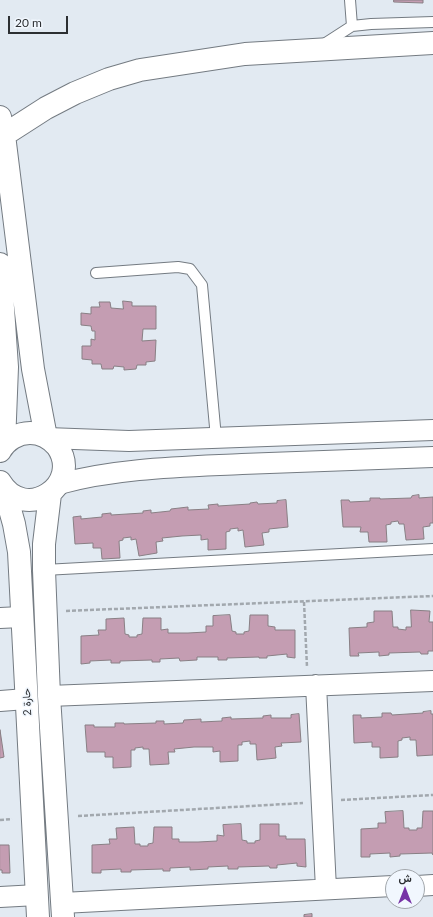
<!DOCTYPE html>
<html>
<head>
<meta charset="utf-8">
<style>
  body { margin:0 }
  #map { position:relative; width:433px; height:917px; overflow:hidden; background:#e2eaf2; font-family:Lato,Vazirmatn,sans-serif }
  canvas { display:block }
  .north { position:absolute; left:385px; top:869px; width:40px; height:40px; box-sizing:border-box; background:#f1f7fe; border:1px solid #a2a7ac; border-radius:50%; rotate:0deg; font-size:11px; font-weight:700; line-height:16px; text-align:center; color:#2c2f32 }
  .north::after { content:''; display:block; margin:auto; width:14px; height:18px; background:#7732a6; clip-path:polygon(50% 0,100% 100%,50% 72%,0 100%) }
  .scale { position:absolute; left:8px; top:16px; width:60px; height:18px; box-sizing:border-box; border:2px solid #2c2f32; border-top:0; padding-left:5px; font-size:12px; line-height:14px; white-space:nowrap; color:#2c2f32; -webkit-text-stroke:3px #f1f7fe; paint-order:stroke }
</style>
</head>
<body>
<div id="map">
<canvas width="433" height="917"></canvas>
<div class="north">ش</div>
<div class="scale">20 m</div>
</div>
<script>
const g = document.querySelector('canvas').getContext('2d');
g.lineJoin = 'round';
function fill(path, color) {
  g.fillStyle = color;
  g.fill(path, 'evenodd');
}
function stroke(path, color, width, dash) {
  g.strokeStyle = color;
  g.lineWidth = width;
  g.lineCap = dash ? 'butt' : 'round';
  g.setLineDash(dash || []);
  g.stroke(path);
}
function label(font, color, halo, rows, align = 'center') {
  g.font = font + ' Lato,Vazirmatn,sans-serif';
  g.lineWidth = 3;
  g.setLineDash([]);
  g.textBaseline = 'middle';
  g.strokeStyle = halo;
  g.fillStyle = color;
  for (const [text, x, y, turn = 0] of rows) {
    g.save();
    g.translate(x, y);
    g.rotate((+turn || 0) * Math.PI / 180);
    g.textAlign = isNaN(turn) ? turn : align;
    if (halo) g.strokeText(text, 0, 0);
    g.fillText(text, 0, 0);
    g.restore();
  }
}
const building = new Path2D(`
  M394 0H423V3L394 2Z
  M123 301 132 302V306H156V329H143L142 341 156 340 155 361 146 362V365H137L136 369 124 370V367L114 366 113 369H102L101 364H92V360L82 359V346H91V339L95 340V331H92L91 326 81 325V313L91 314V307H100L99 302H110L111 308 123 309Z
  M419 495V498L433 497V523H430V526L423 527 424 539 406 540 404 524H399L398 521 391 522V524L386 525 387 542H369L368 532H360L361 527H343L341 500H349L350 502 370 501V498H380V499L411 498 412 496Z
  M286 500 288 527 269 529V532L262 533 264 545 245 547 243 530 238 531V528L230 529V531L226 532V549L208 550V539L201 540V535L182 536 162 538 163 541 156 542 157 553 139 556 136 539 131 540V537L123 538V540L119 541 120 558 102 559 101 548H93V543L75 544 73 517 81 516V519L102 517V514L111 513V515L143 513V511L151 510V513L170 511 171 509 188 507V510L209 509 208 505 218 504V506L250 504V503L257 502 258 504 277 503V501Z
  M411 610 430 611 429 622H433V651H428V654H421L420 652 389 653V655L379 656V652L358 653 359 656H350L349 628 367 627V623L374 622V611H392L393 627H398V629L406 630V627H411Z
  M230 615 232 631 236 632V634H244V632L249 631 250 615H268V626L275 627V630H295V658L287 657V654L267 656V658H259V657L227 658V660H218V657H197V660L180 661 179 658 160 659V662H152V660L120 661V663H111V660L90 661V663L81 664V636L99 635 98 630H106V619L124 618 125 634 129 635V637H137V635L142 634 143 618H161V630L168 629V633H188L206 632V626H213V616Z
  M431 711V714H433V755L417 756 416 740H410V737L402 738V740L398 741V757L380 758V747H372V742L354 743 353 715H361V718L382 717V713H391L392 715 423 713V712Z
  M299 714 301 742 281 743 282 746 275 747 276 758 257 760 256 744H250V741L242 742V745H238V761L220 762V751L213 752V747H194L174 749 175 752H168L169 764 150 765 149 749H143V747L135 748V750H131V767L113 768V757H105V752H87L85 725H94V727H115V723H124V724L156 723V721H164V724L183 723 184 720 201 719V722L222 721V718L231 717V719L263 718V716L271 715V718H291V715Z
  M0 730 4 757 0 758Z
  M403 811 404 828H409V830H417V828H422L423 811H433V855L432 853 400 854V856L390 857V853L370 854V857H361V829L378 828V823H386L385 812Z
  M241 824 242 840 247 841V843H255V841L260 840V824H279V836H286V839H305L306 867 297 866V863L277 865V868H270L269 866 238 867V869H228V866L208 867V869L190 870V867L170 868V871H163V869L131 870V872H121V869L101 870V873H92V845L110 844 109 839H117L116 828 134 827 135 844H140V846H148V844L153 843 154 827H172V839H179V842H198L217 841V835L224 836 223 825Z
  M0 845H9L10 873H2V870H0Z
  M312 914V917H304V915Z`);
const path = new Path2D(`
  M304 602 307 667
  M66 611 433 596
  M341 800 433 795
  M78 816 303 803
  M0 820 12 819`);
const lane = new Path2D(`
  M350 0 352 26
  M321 46 352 26 371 24 433 22
  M96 273 178 267 190 269 202 285 216 438
  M44 570 433 549`);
const street = new Path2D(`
  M47 438 129 441 433 430
  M59 484C118 468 181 467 242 464 306 462 369 459 433 457
  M0 618 21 617
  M316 685 326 889
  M49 696 433 681
  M0 701 26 699
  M417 886 433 885
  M0 897 37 895
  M62 903 393 886`);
const secondary = new Path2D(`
  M0 117 4 135 33 369 46 437
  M4 135 46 108 75 93 109 79 140 70 245 54 433 43
  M0 264 7 367 4 444
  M0 451C6 440 18 433 30 433 40 433 50 438 57 446 84 484 25 524 0 482
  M4 488 14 524 19 552 38 917
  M50 494 44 544V570L49 696 63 917`);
const streetNames = [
  ["حارة 2",27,702,-93]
];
fill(building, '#c49db2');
stroke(building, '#887f84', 1);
stroke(lane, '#747b82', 12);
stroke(street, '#747b82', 22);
stroke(secondary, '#747b82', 24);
stroke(path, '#a2a8ae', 2.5, [4, 2]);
stroke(lane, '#fff', 10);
stroke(street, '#fff', 20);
stroke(secondary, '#fff', 22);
label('11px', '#2c2f32', '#f1f7fe', streetNames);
</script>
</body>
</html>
